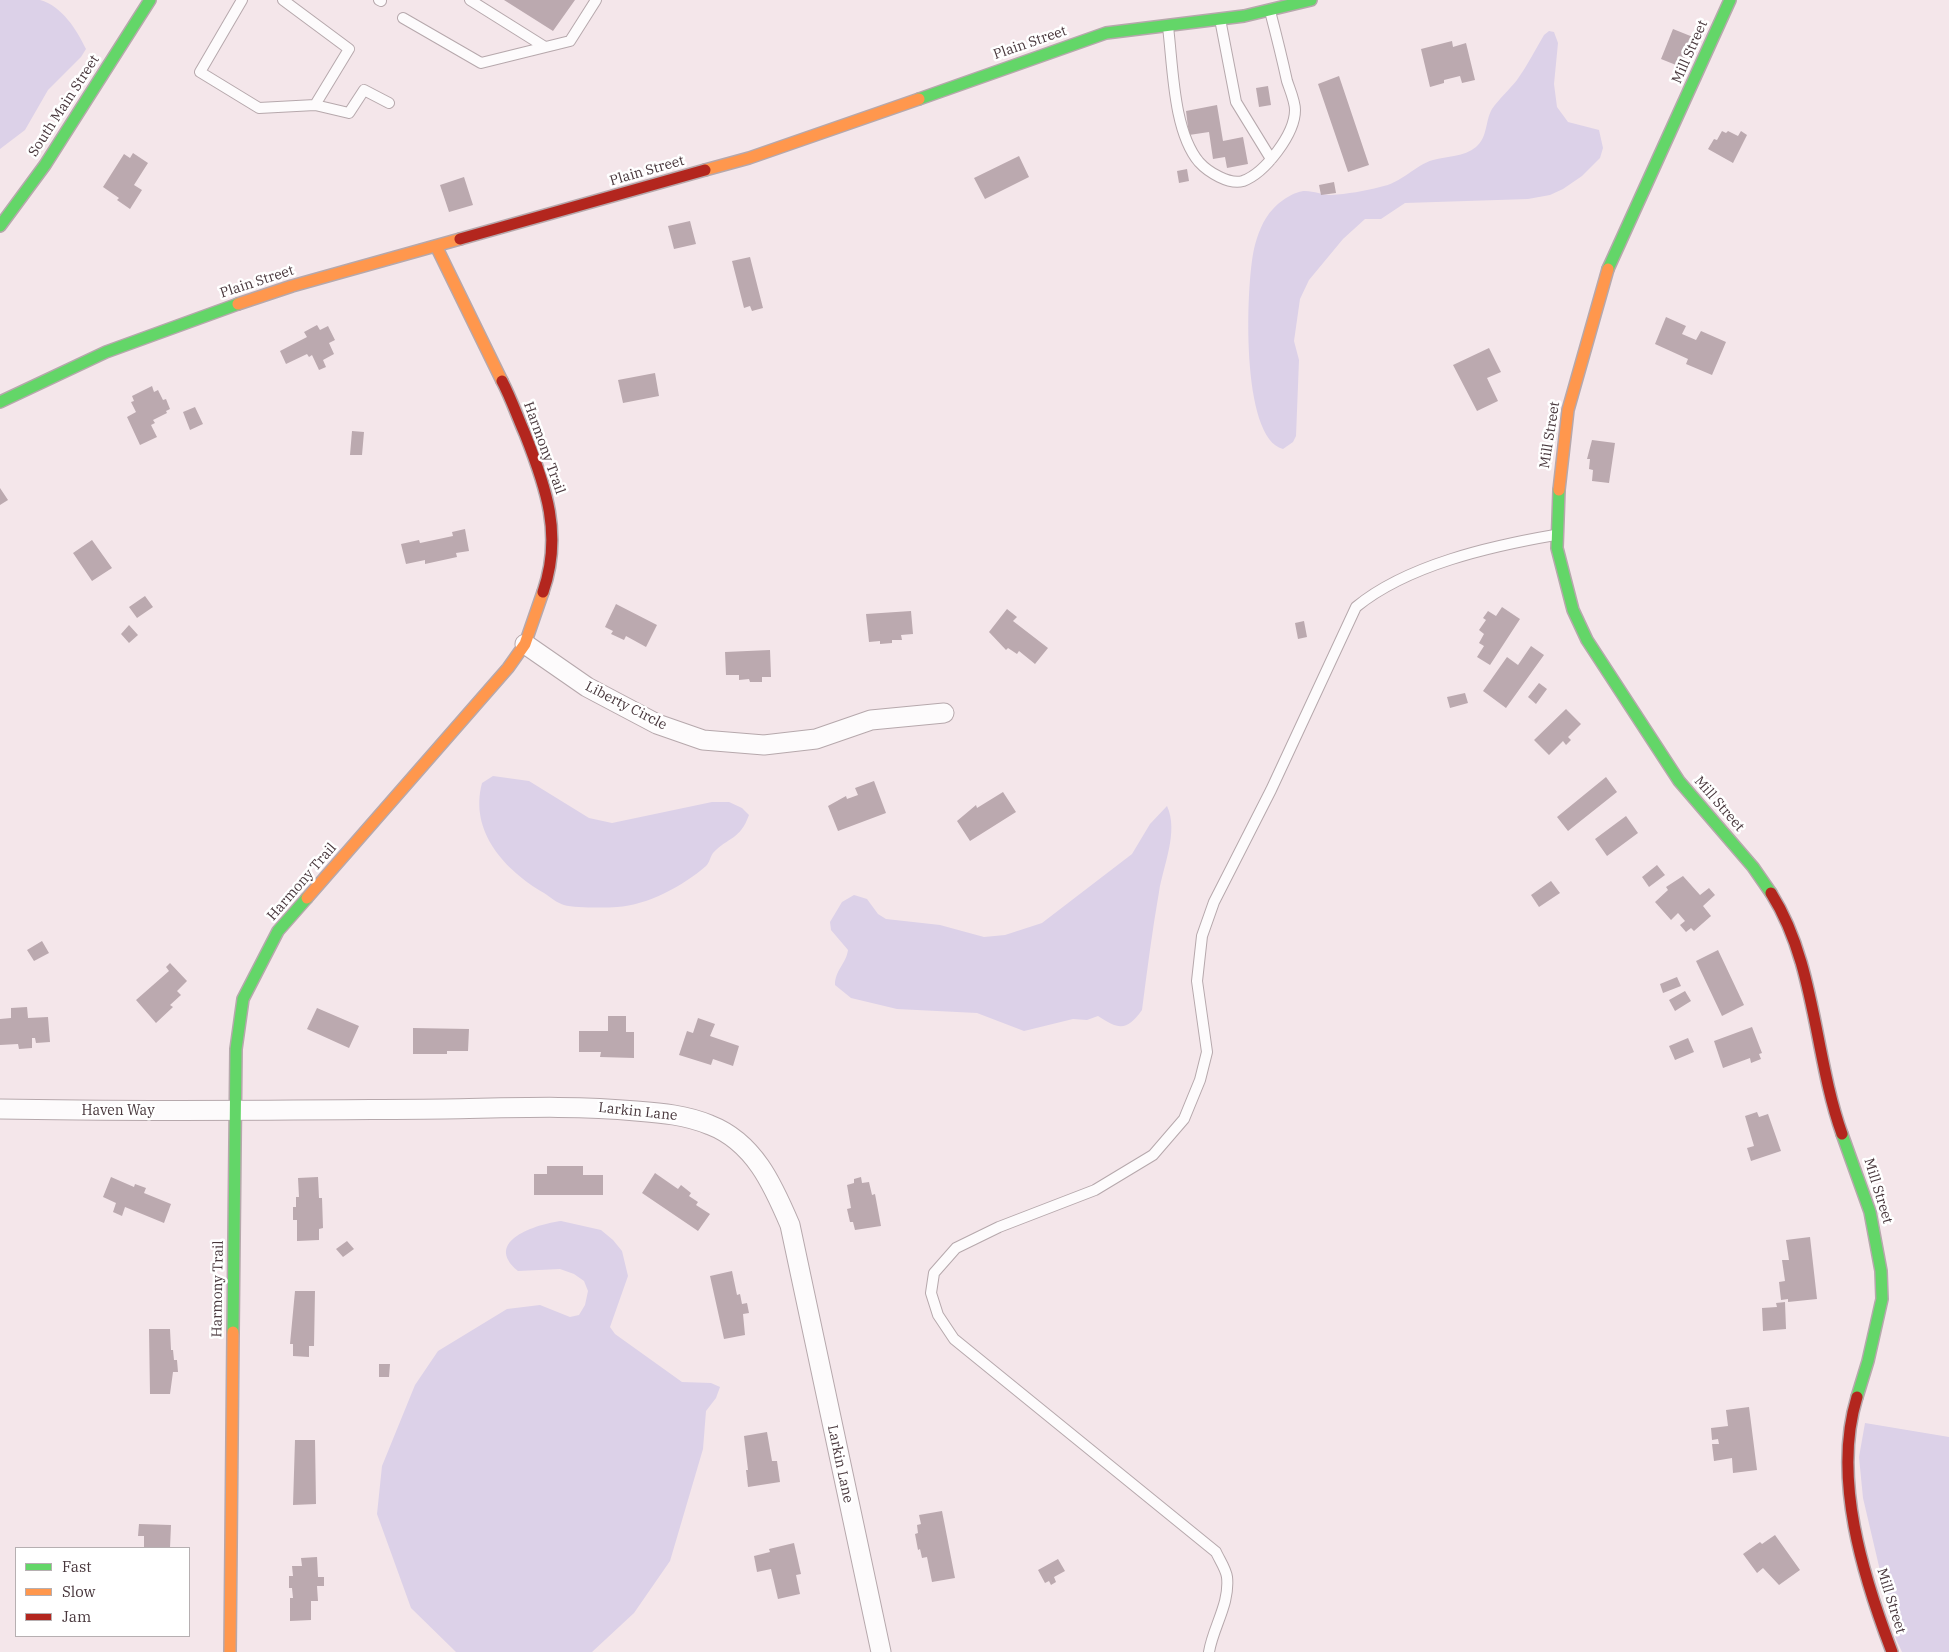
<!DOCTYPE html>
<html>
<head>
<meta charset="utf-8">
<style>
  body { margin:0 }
  #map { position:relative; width:1949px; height:1652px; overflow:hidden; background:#f4e6ea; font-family:"IBM Plex Serif",serif }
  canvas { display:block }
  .legend { position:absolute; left:15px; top:1547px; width:175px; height:90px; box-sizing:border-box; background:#fff; border:1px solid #b6afb1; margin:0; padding:6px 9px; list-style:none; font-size:15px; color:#48373c }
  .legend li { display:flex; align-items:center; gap:10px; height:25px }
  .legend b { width:25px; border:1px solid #b6afb1 }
</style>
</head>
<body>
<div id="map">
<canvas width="1949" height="1652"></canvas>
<ul class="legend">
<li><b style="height:6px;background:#63d668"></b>Fast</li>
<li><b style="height:6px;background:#ff974d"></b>Slow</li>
<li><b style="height:6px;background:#b3261e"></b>Jam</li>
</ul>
</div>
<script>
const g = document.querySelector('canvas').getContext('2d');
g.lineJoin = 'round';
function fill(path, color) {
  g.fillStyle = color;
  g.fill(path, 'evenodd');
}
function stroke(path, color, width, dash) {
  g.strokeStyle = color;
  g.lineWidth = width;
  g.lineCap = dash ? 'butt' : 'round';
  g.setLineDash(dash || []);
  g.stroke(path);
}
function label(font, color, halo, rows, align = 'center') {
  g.font = font + ' "IBM Plex Serif",serif';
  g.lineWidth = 5;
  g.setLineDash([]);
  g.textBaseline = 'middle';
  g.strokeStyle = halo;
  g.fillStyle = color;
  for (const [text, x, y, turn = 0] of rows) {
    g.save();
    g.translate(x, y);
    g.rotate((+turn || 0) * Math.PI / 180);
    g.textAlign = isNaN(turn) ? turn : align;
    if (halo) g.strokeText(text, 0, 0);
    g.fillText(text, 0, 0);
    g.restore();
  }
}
const green = new Path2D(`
  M0 0C12 0 29 0 40 0 62 6 77 30 86 49L81 57 48 90 25 130 0 149Z
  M1549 31 1554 32 1558 43 1554 84 1557 107 1568 122 1599 130 1603 148 1600 158 1582 176 1563 189 1550 195 1528 199 1405 203 1381 219H1365L1343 239 1309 280 1300 299 1294 341 1299 360 1296 436 1293 442 1283 449C1240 438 1246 285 1254 249 1257 236 1263 219 1273 209 1280 201 1295 191 1305 191 1314 191 1323 195 1331 195 1347 194 1365 191 1380 187 1402 183 1415 165 1433 160 1447 156 1464 157 1476 147 1488 137 1485 121 1492 109 1499 99 1509 90 1517 80 1527 66 1535 50 1544 35Z
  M493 776 529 781 589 818 612 823 712 802H729L742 808 749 815C740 840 728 837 713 853 710 857 710 862 706 866 683 886 648 905 617 907 605 908 575 908 564 905 557 903 550 897 544 893 505 870 469 832 482 783Z
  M1167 806C1179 832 1163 866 1159 892 1152 932 1147 971 1142 1010 1127 1031 1119 1030 1098 1016L1087 1020 1073 1019 1024 1031 977 1013 897 1009 851 998 835 985C835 970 846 964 848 950L831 930 830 922 842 902 854 895 867 899 878 914 886 919 940 925 984 937 1005 935 1042 923 1132 854 1150 824Z
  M561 1221 601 1230 613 1240 622 1251 628 1276 610 1327 615 1334 682 1382 711 1383 720 1387 716 1398 706 1411 703 1449 670 1561 634 1613 592 1652H456L411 1608 377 1514 382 1466 415 1385 438 1351 507 1309 540 1305 570 1317 579 1315 585 1305 588 1291 584 1281 574 1274 560 1269 518 1271C482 1241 537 1224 561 1221Z
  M1865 1423 1949 1437V1652H1902L1896 1639 1863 1498 1859 1457Z`);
const building = new Path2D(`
  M504 0H575L553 31Z
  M1673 29 1693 37 1681 67 1661 59Z
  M1452 41 1453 47 1466 43 1475 80 1462 83 1460 76 1444 80V83L1430 87 1421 49Z
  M1339 76 1369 165 1348 172 1318 84Z
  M1268 86 1271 105 1259 107 1256 88Z
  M1217 105 1223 141 1243 137 1248 164 1227 168 1225 157 1213 159 1209 132 1189 135 1186 111Z
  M1722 131 1726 133 1728 131 1738 136 1741 131 1747 135 1733 163 1708 149 1714 139 1717 140Z
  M133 153 148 163 134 185 142 190 130 209 117 200 119 198 103 187 124 154 130 158Z
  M1019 156 1029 177 985 199 974 178Z
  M1187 169 1189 181 1179 183 1177 171Z
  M464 177 473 205 449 212 440 185Z
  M1334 182 1336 193 1321 195 1319 185Z
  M690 221 696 244 674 249 668 226Z
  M750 257 763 308 752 311 750 306 744 308 732 261Z
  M1666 317 1686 326 1682 334 1696 340 1701 331 1726 342 1712 375 1686 364 1688 359 1655 344Z
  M317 325 320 330 328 326 335 340 329 343 334 354 323 360 326 367 319 370 312 355 309 357 307 354 286 364 280 351 307 337 304 332Z
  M1489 348 1501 372 1487 378 1498 401 1477 411 1453 365Z
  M655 373 659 396 623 403 618 380Z
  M152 386 154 392 158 390 163 400 166 399 170 409 166 411 167 413 153 420 155 423 151 425 157 437 140 445 127 417 136 412 131 402 134 401 132 396Z
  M195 407 203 424 190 430 183 412Z
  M352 431 364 432 362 455H350Z
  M1592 440 1615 443 1609 483 1592 481 1593 470 1589 469 1590 459H1587Z
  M0 488 8 500 0 505Z
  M465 529 469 551 456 553 457 557 425 564V560L406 564 401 544 419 540 420 543 453 536 452 532Z
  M92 540 112 568 92 581 73 553Z
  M145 596 153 607 137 618 129 607Z
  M616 604 657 625 646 647 626 636 624 640 611 634 613 631 605 627Z
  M1502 607 1520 619 1490 665 1477 657 1484 646 1479 643 1484 634 1479 630 1486 620 1483 618 1488 611 1496 616Z
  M1007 609 1017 617 1013 621 1048 648 1035 664 1019 651 1017 654 1008 648 1006 650 989 632Z
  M911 611 913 634 901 635 902 640H892V643L880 644V641L869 642 866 614Z
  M1304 621 1307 637 1298 639 1295 623Z
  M129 625 138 635 129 643 121 634Z
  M1531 646 1544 655 1506 708 1483 691 1507 657 1518 665Z
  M770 650 771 677H762V682H750L749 679 739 680V675H726L725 652Z
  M1539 683 1547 689 1536 704 1528 697Z
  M1465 693 1468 703 1450 708 1447 697Z
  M1566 709 1581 724 1568 737 1571 740 1566 745 1563 741 1549 755 1534 740Z
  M1606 777 1617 792 1568 831 1557 817Z
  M874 781 886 813 838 831 828 806 846 796 847 799 858 795 855 788Z
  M1003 792 1016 812 970 841 957 821 976 805 977 808Z
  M1626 816 1638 833 1607 856 1595 839Z
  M1657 865 1665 875 1649 887 1642 877Z
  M1683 876 1700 895 1709 888 1715 895 1703 906 1711 916 1694 931 1691 928 1686 932 1680 925 1685 921 1678 913 1671 920 1655 902 1668 890 1666 887Z
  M1551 881 1560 893 1539 907 1531 895Z
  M42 941 49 953 34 961 27 950Z
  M1718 950 1744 1005 1722 1016 1696 961Z
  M170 963 187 981 177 991 181 995 170 1005 173 1007 156 1023 136 1000 169 971 166 967Z
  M1677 977 1681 986 1663 993 1660 984Z
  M1685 991 1691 1001 1675 1011 1669 1000Z
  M27 1007 28 1018 48 1017 50 1042 36 1043 35 1038H32V1048L19 1049 18 1044 0 1045V1019L11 1018V1008Z
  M317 1008 359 1026 349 1048 307 1029Z
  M608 1016H626V1032H634V1058L600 1057 601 1052H579V1031H608Z
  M698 1018 715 1024 710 1036 739 1046 733 1066 713 1059 711 1065 679 1055 687 1031 693 1033Z
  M1752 1027 1762 1053 1759 1054 1761 1059 1751 1063 1750 1058 1723 1068 1714 1041Z
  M413 1028 469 1029 468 1051H447V1054H413Z
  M1688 1038 1694 1052 1675 1060 1669 1046Z
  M1757 1112 1759 1117 1768 1114 1781 1151 1751 1161 1747 1148 1754 1146 1745 1116Z
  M547 1166H583V1175H603V1195H534V1174H547Z
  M655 1173 678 1189 681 1185 691 1193 689 1196 698 1202 696 1205 710 1214 698 1231 642 1193Z
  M111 1177 134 1187 135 1184 146 1188 144 1193 171 1204 164 1223 125 1207 122 1216 113 1212 116 1203 103 1197Z
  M318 1177 319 1198H322L323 1228 319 1229V1240L297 1241V1220H293V1207H296V1197H299L298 1178Z
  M861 1177 862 1183 869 1182 872 1195 875 1194 881 1226 855 1230 853 1222H850L847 1209 851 1208 847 1185 854 1183V1179Z
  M1810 1237 1817 1299 1788 1302V1299L1781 1300 1779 1282 1785 1281 1782 1260H1789L1786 1240Z
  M347 1241 354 1249 343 1257 336 1249Z
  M732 1271 737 1295 740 1294 742 1304 747 1303 749 1313 743 1314 745 1335 724 1339 710 1276Z
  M295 1291H315L314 1346H309V1357L293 1356V1344H290Z
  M1785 1302 1786 1329 1763 1331 1762 1308 1777 1307 1776 1303Z
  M149 1329H170L171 1350H173L174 1360H177L178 1372H173L170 1394H150Z
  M379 1364H390L389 1377H379Z
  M1749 1407 1757 1470 1733 1473 1732 1458 1714 1461 1712 1444H1719L1718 1439 1712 1440 1711 1428 1728 1426 1726 1410Z
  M767 1432 772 1461H777L780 1482 748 1487 746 1470H748L744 1436Z
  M295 1440H315L316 1504 293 1505Z
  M942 1511 955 1578 932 1582 927 1557 922 1558 920 1549 918 1550 915 1534 918 1533 917 1525 921 1524 919 1515Z
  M139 1524 171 1525 170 1548H144V1536H138Z
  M1775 1535 1800 1570 1779 1585 1763 1568 1757 1573 1743 1554 1760 1542 1762 1544Z
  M794 1543 801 1574 796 1575 800 1594 778 1599 771 1569 757 1572 754 1556 770 1552 769 1549Z
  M317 1557 318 1577H324V1586H317L318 1601H311V1620L290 1621V1598H293L292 1588H289V1576H293L292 1566H302L301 1558Z
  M1058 1559 1065 1571 1054 1577 1056 1582 1051 1585 1049 1581 1045 1583 1038 1570Z`);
const lane = new Path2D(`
  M242 0 200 72 259 108 315 105 349 49 283 0
  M379 0 381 1
  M470 0 545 47
  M403 18 481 63 570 41 596 0
  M1220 19 1236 102 1271 159
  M1168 27C1173 66 1173 131 1199 162 1208 172 1229 185 1243 181 1265 173 1295 134 1295 110 1295 101 1290 90 1287 81 1282 58 1276 34 1270 11
  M315 105 349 113 364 90 389 103
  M1209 1652C1213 1627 1230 1604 1227 1577 1226 1569 1219 1559 1216 1552L954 1339 938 1315 931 1293 934 1273 956 1248 999 1227 1095 1190 1153 1155 1184 1119 1200 1080 1207 1052 1197 981 1202 936 1214 902 1271 790 1356 607C1407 565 1491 546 1555 535`);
const street = new Path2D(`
  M525 644 587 687 657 724 703 740 764 745 816 739 871 720 944 713
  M0 1109C148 1112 297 1110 445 1109 509 1108 573 1105 636 1111 662 1113 686 1115 710 1125 754 1142 773 1185 790 1225L881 1652`);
const fast = new Path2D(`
  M919 99 1106 33 1244 16 1311 0
  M0 226 45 165 150 0
  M1608 269 1730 0
  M0 402 106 352 238 304
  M1559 490 1557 548 1573 610 1587 640 1679 781 1753 867 1771 893
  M1842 1134 1870 1212 1881 1271 1882 1299 1868 1361 1857 1397
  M233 1332 236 1049 243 999 278 931 307 898`);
const slow = new Path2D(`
  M705 170 749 158 919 99
  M436 246 502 381
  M238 304 292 286 460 239
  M1559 490 1568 410 1608 269
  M307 898 508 668 525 644 543 592
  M230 1652 233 1332`);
const jam = new Path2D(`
  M460 239 705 170
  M502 381C511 398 517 416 525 434 546 487 563 535 543 592
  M1771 893C1816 964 1814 1056 1842 1134
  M1857 1397C1832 1478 1863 1576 1892 1652`);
const streetNames = [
  ["Plain Street",1030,43,-19],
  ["Mill Street",1690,52,-66],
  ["South Main Street",64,106,-57],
  ["Plain Street",647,171,-16],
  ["Plain Street",257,282,-18],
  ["Mill Street",1550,435,-81],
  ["Harmony Trail",544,448,70],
  ["Liberty Circle",626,706,27],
  ["Mill Street",1719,804,49],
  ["Harmony Trail",302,882,-49],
  ["Haven Way",118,1111],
  ["Larkin Lane",638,1112,6],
  ["Mill Street",1878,1191,73],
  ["Harmony Trail",218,1289,-89],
  ["Larkin Lane",840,1464,78],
  ["Mill Street",1891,1601,73]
];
fill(green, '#dcd1e8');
fill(building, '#bba9af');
stroke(lane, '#b6a8ac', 12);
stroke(street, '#b6a8ac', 21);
stroke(fast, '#b6a8ac', 14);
stroke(slow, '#b6a8ac', 14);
stroke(jam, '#b6a8ac', 14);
stroke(lane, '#fdfbfc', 10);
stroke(street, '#fdfbfc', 19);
stroke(fast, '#63d668', 11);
stroke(slow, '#ff974d', 11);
stroke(jam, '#b3261e', 11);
label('14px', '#48373c', '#fff', streetNames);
</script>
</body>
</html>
